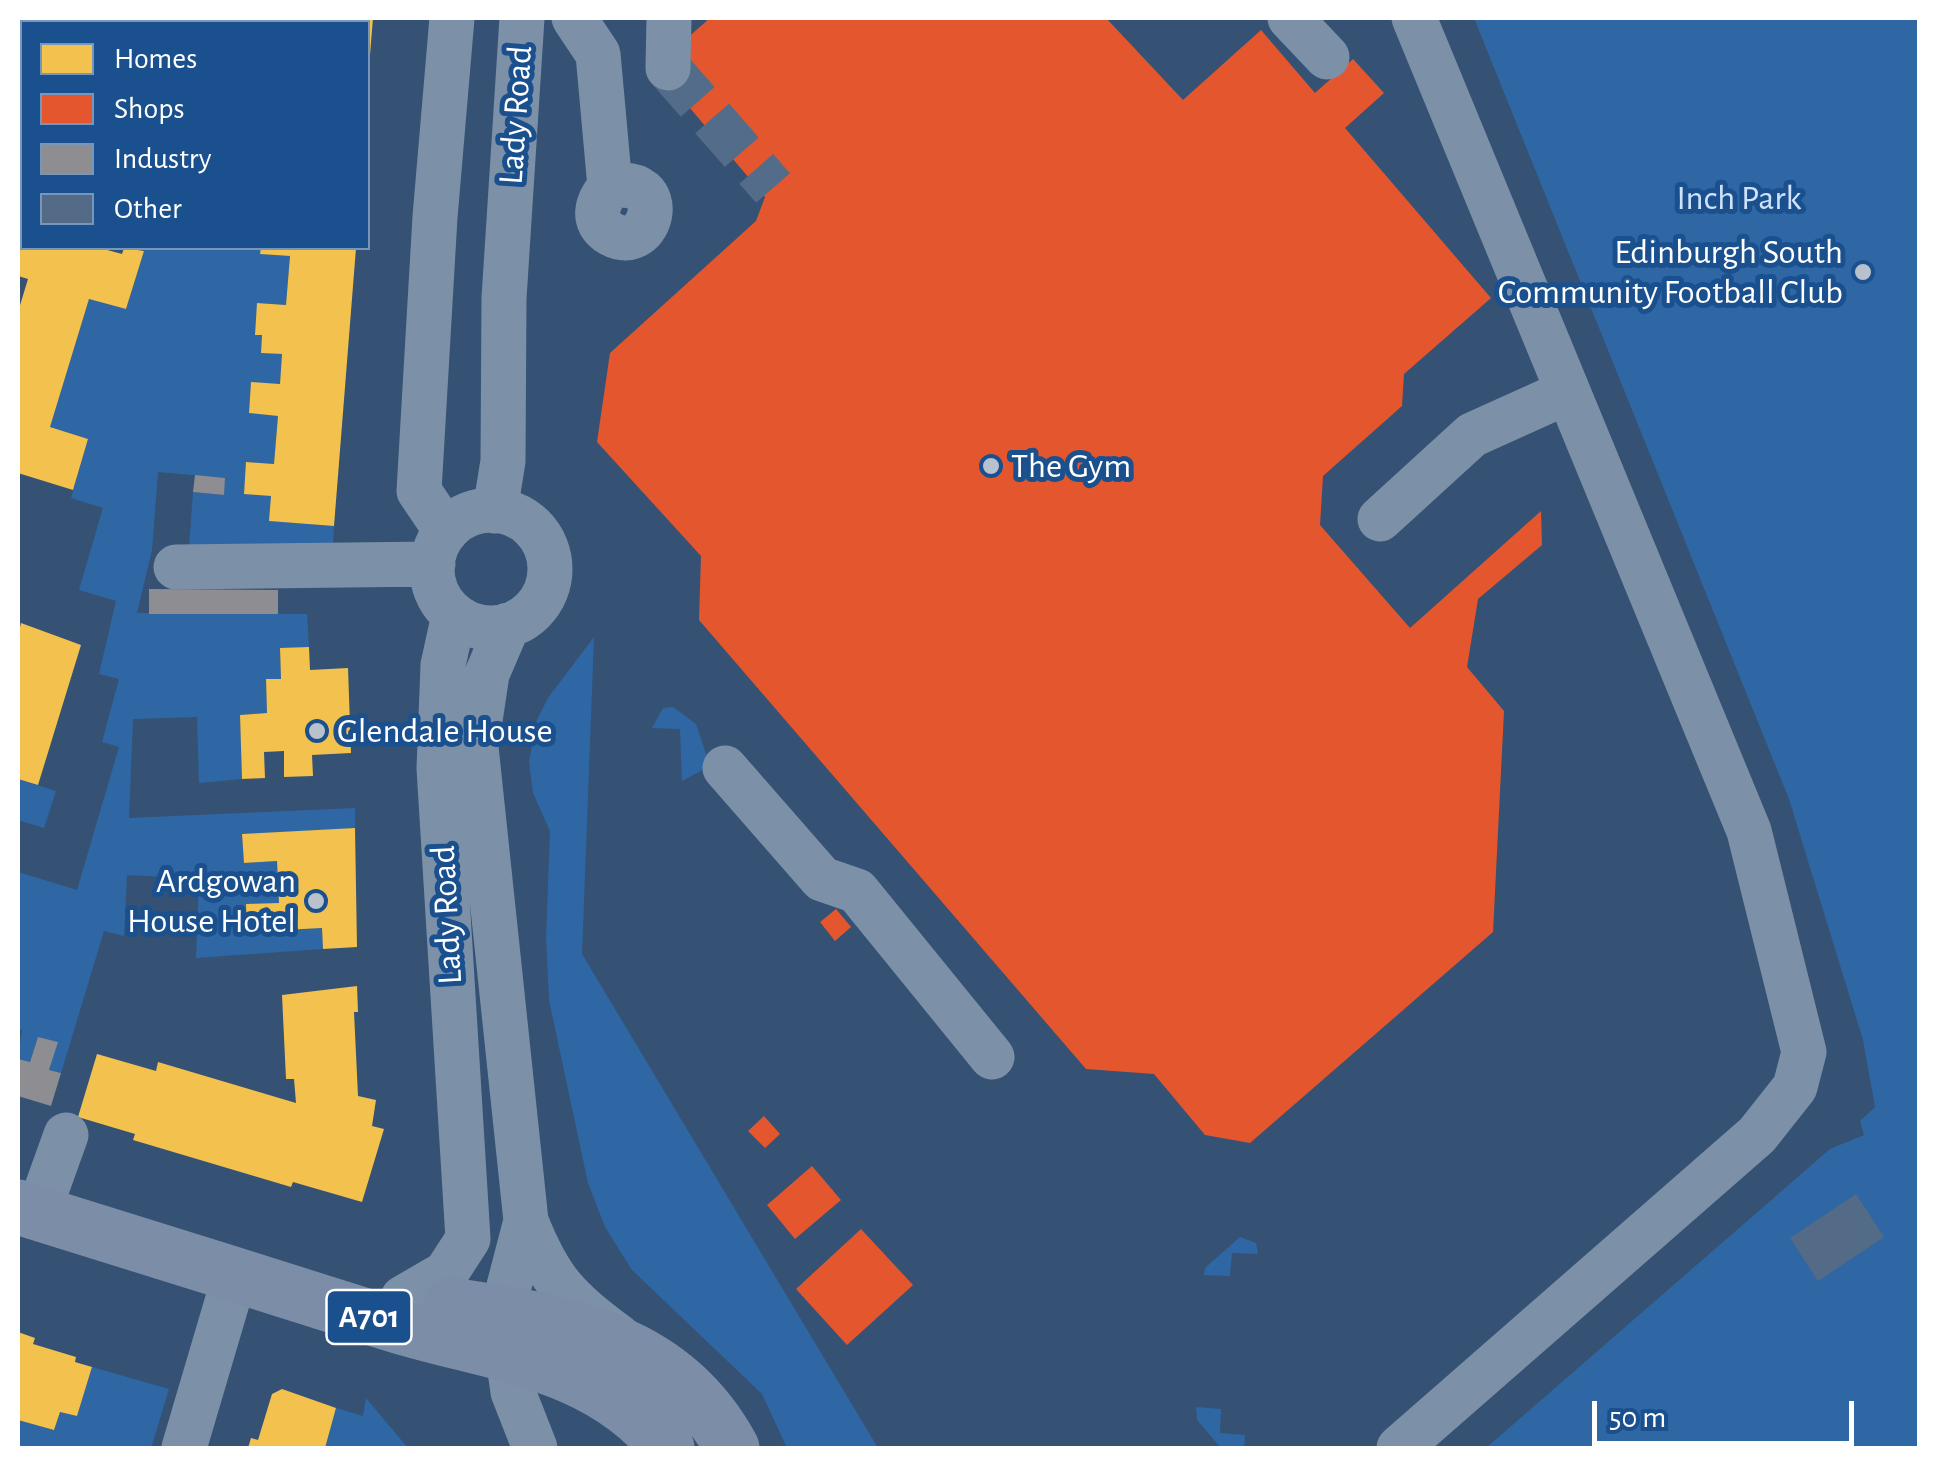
<!DOCTYPE html>
<html>
<head>
<meta charset="utf-8">
<style>
  body { margin:0 }
  #map { position:relative; width:1937px; height:1466px; overflow:hidden; background:#355274; font-family:"Alegreya Sans",sans-serif }
  canvas { display:block }
  .frame { position:absolute; inset:0; border:20px solid #fff; pointer-events:none }
  .legend { position:absolute; left:20px; top:20px; width:350px; height:230px; box-sizing:border-box; background:#1b508e; border:2px solid #7696bb; margin:0; padding:12px 18px; list-style:none; font-size:30px; color:#fff }
  .legend li { display:flex; align-items:center; gap:20px; height:50px }
  .legend b { width:50px; border:2px solid #7696bb }
  .scale { position:absolute; left:1592px; top:1401px; width:262px; height:45px; box-sizing:border-box; border:5px solid #fff; border-top:0; padding-left:12px; font-size:30px; line-height:35px; white-space:nowrap; color:#fff; -webkit-text-stroke:8px #1b508e; paint-order:stroke }
</style>
</head>
<body>
<div id="map">
<canvas width="1937" height="1466"></canvas>
<div class="frame"></div>
<ul class="legend">
<li><b style="height:28px;background:#f2c14e"></b>Homes</li>
<li><b style="height:28px;background:#e4572e"></b>Shops</li>
<li><b style="height:28px;background:#8d8d92"></b>Industry</li>
<li><b style="height:28px;background:#536b86"></b>Other</li>
</ul>
<div class="scale">50 m</div>
</div>
<script>
const g = document.querySelector('canvas').getContext('2d');
g.lineJoin = 'round';
function fill(path, color) {
  g.fillStyle = color;
  g.fill(path, 'evenodd');
}
function stroke(path, color, width, dash) {
  g.strokeStyle = color;
  g.lineWidth = width;
  g.lineCap = dash ? 'butt' : 'round';
  g.setLineDash(dash || []);
  g.stroke(path);
}
function label(font, color, halo, rows, align = 'center') {
  g.font = font + ' "Alegreya Sans",sans-serif';
  g.lineWidth = 10;
  g.setLineDash([]);
  g.textBaseline = 'middle';
  g.strokeStyle = halo;
  g.fillStyle = color;
  for (const [text, x, y, turn = 0] of rows) {
    g.save();
    g.translate(x, y);
    g.rotate((+turn || 0) * Math.PI / 180);
    g.textAlign = isNaN(turn) ? turn : align;
    if (halo) g.strokeText(text, 0, 0);
    g.fillText(text, 0, 0);
    g.restore();
  }
}
const green = new Path2D(`
  M107 18H283L301 22 308 19V22H100Z
  M1474 18H1919V1448H1486L1830 1149 1864 1135 1860 1121 1875 1107 1863 1040 1789 799Z
  M145 248H261V254L290 256 286 305 258 303 255 334 262 335 261 352 282 354 280 384 251 383 249 413 278 416 274 464 247 462 244 493 271 496 270 521 334 526 333 546 189 548 193 492 223 495 225 478 158 472 152 550 137 613 307 614 309 647 280 649 281 679 266 680 267 713 240 715 242 779 199 783 197 717 133 719 129 818 355 808V828L242 835 244 863 277 861 279 903 246 905 247 932 322 928 323 949 196 958 199 879 127 875 124 936 104 931 61 1073 49 1070 57 1042 38 1037 30 1062 18 1059 22 1030 18 1028V872L77 890 119 747 102 742 119 679 99 674 116 601 79 590 103 508 71 498 88 439 50 427 89 299 126 309Z
  M594 637 582 954 878 1448H787L762 1394 632 1270 605 1227 588 1183 549 1000 546 938 550 831 533 793 529 762 536 722 548 698Z
  M673 707 696 724 710 766 682 781 680 729 652 728 663 708Z
  M18 779 56 791 44 828 18 820Z
  M1240 1237 1256 1243 1258 1254 1232 1253 1230 1276 1204 1275 1205 1268Z
  M92 1367 169 1389 151 1448H18V1420L54 1430 60 1412 77 1416Z
  M366 1398 408 1448H325L336 1408 363 1416Z
  M1196 1407 1221 1409 1220 1433 1245 1435 1244 1448H1221L1197 1420Z`);
const homes = new Path2D(`
  M308 18H373L370 55 368 22H308Z
  M22 223V248H100L122 254 124 248 144 251 126 309 89 299 50 427 88 439 73 490 18 473V312L28 279 18 276V236Z
  M261 248H356L334 526 269 521 271 496 244 494 246 462 274 464 278 416 249 413 251 382 280 384 282 354 261 353 262 335H255L257 303 286 305 290 256 260 254Z
  M21 623 81 645 38 785 18 779V636Z
  M309 647 310 670 348 668 351 753 312 755 313 776 284 777V751L264 752 265 778 242 779 240 715 267 713 266 679H281L280 648Z
  M355 828 357 947 323 949 322 928 247 932 246 904 279 903 277 861 244 863 242 834Z
  M357 986 358 1012H354L358 1096 376 1100 372 1126 384 1129 362 1202 293 1182 291 1187 133 1140 135 1134 78 1117 97 1054 156 1071 158 1062 296 1103 294 1079H286L282 995Z
  M18 1332 35 1338 33 1344 76 1357 75 1362 92 1367 77 1416 60 1412 54 1430 18 1420Z
  M282 1389 336 1408 325 1448H248L251 1438 258 1440 272 1394Z`);
const shops = new Path2D(`
  M710 18H1106L1183 100 1261 30 1315 93 1353 59 1384 93 1345 128 1491 298 1404 374 1402 406 1323 476 1320 525 1410 628 1541 511 1542 545 1478 599 1467 667 1504 711 1493 932 1250 1143 1205 1135 1154 1074 1086 1069 699 620 701 556 597 442 610 353 756 221 765 197 679 95 685 40Z
  M836 909 851 927 835 941 820 922Z
  M764 1116 780 1134 765 1148 748 1131Z
  M812 1166 841 1200 795 1239 767 1205Z
  M861 1229 913 1285 847 1345 796 1289Z`);
const industry = new Path2D(`
  M195 475 225 478 224 495 193 492Z
  M149 589 278 590V614H149Z
  M38 1037 58 1042 49 1070 61 1073 51 1106 18 1096V1059L30 1062Z`);
const building = new Path2D(`
  M1856 1194 1884 1237 1818 1281 1790 1238Z`);
const minorTunnel = new Path2D(`
  M668 68 773 188`);
const minor = new Path2D(`
  M574 18 598 54 610 187C597 201 590 222 611 234 653 257 673 172 610 187
  M1290 18 1327 57
  M71 22 79 18
  M18 52 22 50
  M668 68 669 18
  M432 569a59 59 0 1 1 118 0a59 59 0 1 1-118 0Z
  M495 511 503 461 504 298 522 18
  M1380 519 1472 435 1565 393
  M446 531 419 491 435 217 452 18
  M176 567 433 564
  M725 768 822 879 857 891 992 1057
  M38 1213 66 1135
  M526 1221C550 1282 567 1298 619 1337
  M403 1298 446 1273 468 1239 439 768 443 665 454 615
  M502 1313 526 1221 476 747 487 674 508 625
  M504 1327 513 1392 535 1448
  M184 1448 236 1272
  M1399 1448 1757 1135 1795 1087 1804 1052 1749 831 1414 18`);
const major = new Path2D(`
  M18 1207C141 1245 265 1284 388 1323 488 1355 597 1359 667 1448
  M450 1305C564 1322 672 1336 732 1448`);
const markers = [
  [1863,272,10,"#b8c2ce"],
  [991,466,10,"#b8c2ce"],
  [317,731,10,"#b8c2ce"],
  [316,901,10,"#b8c2ce"]
];
const shields = [
  [369,1317,85]
];
const shieldNames = [
  ["A701",369,1317]
];
const streetNames = [
  ["Lady Road",516,115,-86],
  ["Lady Road",447,915,-93]
];
const parkNames = [
  ["Inch Park",1739,198]
];
const poiNames = [
  ["Edinburgh South",1843,252],
  ["Community Football Club",1843,292],
  ["The Gym",1011,466,"left"],
  ["Glendale House",337,731,"left"],
  ["Ardgowan",296,881],
  ["House Hotel",296,921]
];
fill(green, '#2f67a4');
fill(homes, '#f2c14e');
fill(shops, '#e4572e');
fill(industry, '#8d8d92');
fill(building, '#536b86');
stroke(minorTunnel, '#536c89', 45, [45, 22]);
stroke(minor, '#7c91a7', 45);
stroke(major, '#7c8ea7', 55);
for (const [x, y, r, color] of markers) {
  const dot = new Path2D();
  dot.arc(x, y, r, 0, 2 * Math.PI);
  g.fillStyle = color;
  g.fill(dot);
  stroke(dot, '#1b508e', 4);
}
for (const [x, y, w] of shields) {
  const box = new Path2D();
  box.roundRect(x - w / 2, y - 27, w, 54, 8);
  g.fillStyle = '#1b508e';
  g.fill(box);
  stroke(box, '#fff', 2.5);
}
label('bold 32px', '#fff', null, shieldNames);
label('35px', '#fff', '#1b508e', streetNames);
label('35px', '#cee3fa', '#1b508e', parkNames);
label('35px', '#fff', '#1b508e', poiNames, 'right');
</script>
</body>
</html>
